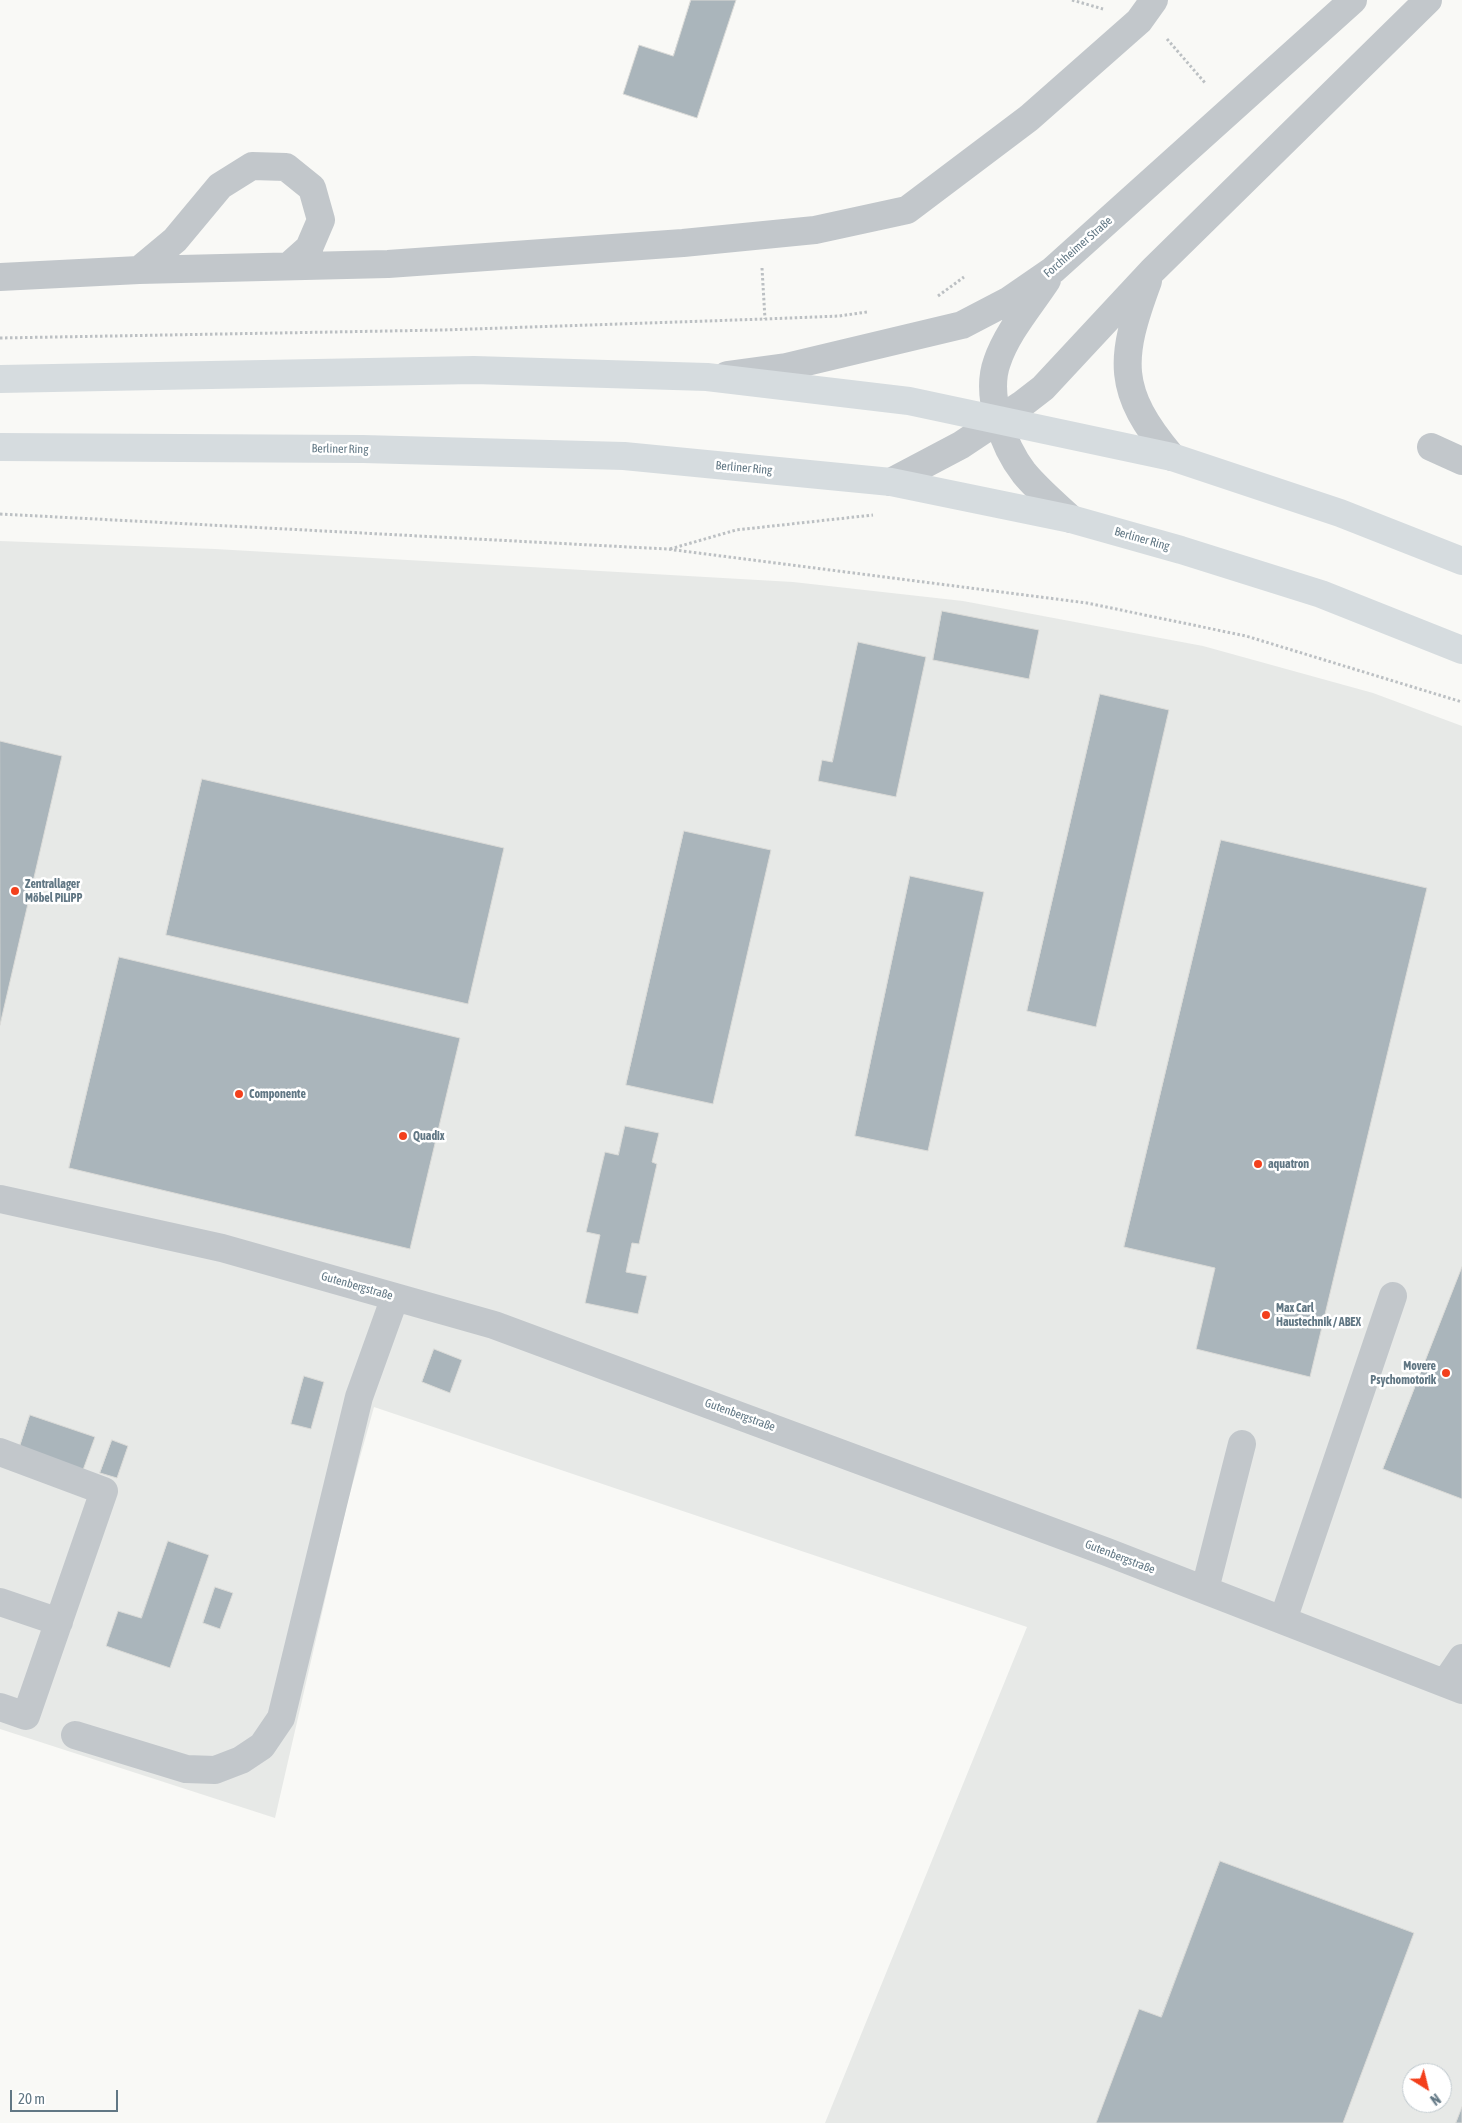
<!DOCTYPE html>
<html>
<head>
<meta charset="utf-8">
<style>
  body { margin:0 }
  #map { position:relative; width:1462px; height:2123px; overflow:hidden; background:#f9f9f6; font-family:"Asap Condensed",sans-serif }
  canvas { display:block }
  .north { position:absolute; left:1402px; top:2063px; width:50px; height:50px; box-sizing:border-box; background:#fff; border:1px solid #c0c9ce; border-radius:50%; rotate:144deg; font-size:14px; font-weight:700; line-height:20px; text-align:center; color:#617784 }
  .north::after { content:''; display:block; margin:auto; width:18px; height:22px; background:#f3401c; clip-path:polygon(50% 0,100% 100%,50% 72%,0 100%) }
  .scale { position:absolute; left:10px; top:2090px; width:108px; height:22px; box-sizing:border-box; border:2px solid #617784; border-top:0; padding-left:6px; font-size:15px; line-height:18px; white-space:nowrap; color:#617784; -webkit-text-stroke:4px #fff; paint-order:stroke }
</style>
</head>
<body>
<div id="map">
<canvas width="1462" height="2123"></canvas>
<div class="north">N</div>
<div class="scale">20 m</div>
</div>
<script>
const g = document.querySelector('canvas').getContext('2d');
g.lineJoin = 'round';
function fill(path, color) {
  g.fillStyle = color;
  g.fill(path, 'evenodd');
}
function stroke(path, color, width, dash) {
  g.strokeStyle = color;
  g.lineWidth = width;
  g.lineCap = dash ? 'butt' : 'round';
  g.setLineDash(dash || []);
  g.stroke(path);
}
function label(font, color, halo, rows, align = 'center') {
  g.font = font + ' "Asap Condensed",sans-serif';
  g.lineWidth = 5;
  g.setLineDash([]);
  g.textBaseline = 'middle';
  g.strokeStyle = halo;
  g.fillStyle = color;
  for (const [text, x, y, turn = 0] of rows) {
    g.save();
    g.translate(x, y);
    g.rotate((+turn || 0) * Math.PI / 180);
    g.textAlign = isNaN(turn) ? turn : align;
    if (halo) g.strokeText(text, 0, 0);
    g.fillText(text, 0, 0);
    g.restore();
  }
}
const built = new Path2D(`
  M0 541 215 549 793 582 963 601 1203 646 1373 693 1462 726V2123H825L1027 1627 374 1407 347 1504 275 1818 0 1729ZM1412 2073H1442V2103H1412Z`);
const building = new Path2D(`
  M691 0H736L697 118 623 94 639 45 673 56Z
  M942 611 1039 630 1029 679 933 660Z
  M858 642 926 657 896 797 818 781 822 760 832 762Z
  M1100 694 1169 710 1096 1027 1027 1011Z
  M0 741 62 756 0 1025Z
  M202 779 504 848 468 1004 166 935Z
  M684 831 771 850 713 1104 626 1085Z
  M1221 840 1427 888 1310 1377 1196 1349 1215 1268 1124 1247Z
  M910 876 984 892 928 1151 855 1136Z
  M119 957 460 1038 410 1249 69 1168Z
  M625 1126 659 1133 652 1162 657 1164 639 1244 632 1243 626 1272 647 1276 638 1314 585 1303 600 1235 586 1232 605 1152 618 1155Z
  M1462 1267V1499L1383 1469Z
  M434 1349 462 1360 450 1393 422 1382Z
  M304 1376 324 1382 311 1429 291 1424Z
  M30 1415 95 1437 83 1470 19 1449Z
  M112 1440 128 1446 117 1478 100 1473Z
  M168 1541 209 1555 170 1668 106 1646 118 1611 141 1618Z
  M215 1587 233 1593 220 1629 203 1623Z
  M1220 1861 1414 1933 1343 2123H1096L1139 2009 1161 2017Z
  M1462 2107V2123H1456Z`);
const path = new Path2D(`
  M1072 0 1103 9
  M1167 39 1206 84
  M762 268 765 319
  M938 296 964 277
  M0 338 443 330 765 319 839 316 867 312
  M0 514 667 549 1087 603 1246 636 1462 702
  M670 549 736 530 873 515`);
const minor = new Path2D(`
  M139 270 175 240 220 186 252 166 286 167 312 188 321 220 309 248 290 265
  M0 277 139 270 388 264 683 243 815 230 907 210 1029 118 1139 21 1154 0
  M1047 280C1030 306 1007 332 997 362 985 395 1003 446 1024 473 1038 490 1055 504 1071 519
  M1148 281C1119 359 1116 391 1172 457
  M727 375 786 367 962 325 1008 301 1053 270 1353 0
  M1431 447 1462 461
  M891 482 961 445 1021 405 1043 388 1152 271 1428 0
  M0 1199 222 1248 494 1325 1107 1552 1462 1690
  M0 1452 104 1491 26 1716 0 1707
  M1205 1589 1242 1444
  M0 1602 59 1622
  M1283 1620 1393 1296
  M1445 1683 1462 1658
  M75 1735 186 1769 215 1770 241 1760 262 1746 281 1718 359 1397 395 1297`);
const major = new Path2D(`
  M0 379 474 370 707 377 909 401 1172 457 1340 513 1462 561
  M0 447 363 449 624 456 891 482 1071 519 1181 550 1321 594 1462 650`);
const markers = [
  [15,891,5,"#f3401c"],
  [239,1094,5,"#f3401c"],
  [403,1136,5,"#f3401c"],
  [1258,1164,5,"#f3401c"],
  [1266,1315,5,"#f3401c"],
  [1446,1373,5,"#f3401c"]
];
const streetNames = [
  ["Forchheimer Straße",1078,247,-41],
  ["Berliner Ring",340,449,1],
  ["Berliner Ring",744,468,5],
  ["Berliner Ring",1142,539,16],
  ["Gutenbergstraße",357,1286,16],
  ["Gutenbergstraße",740,1415,20],
  ["Gutenbergstraße",1120,1557,21]
];
const poiNames = [
  ["Zentrallager",25,884],
  ["Möbel PiLiPP",25,898],
  ["Componente",249,1094],
  ["Quadix",413,1136],
  ["aquatron",1268,1164],
  ["Max Carl",1276,1308],
  ["Haustechnik / ABEX",1276,1322],
  ["Movere",1436,1366,"right"],
  ["Psychomotorik",1436,1380,"right"]
];
fill(built, '#e7e9e7');
fill(building, '#aab5bb');
stroke(building, '#dbdbd8', 1);
stroke(path, '#bcc0c3', 3, [2.5, 2.5]);
stroke(minor, '#c2c7cb', 28);
stroke(major, '#d6dcdf', 28);
for (const [x, y, r, color] of markers) {
  const dot = new Path2D();
  dot.arc(x, y, r, 0, 2 * Math.PI);
  g.fillStyle = color;
  g.fill(dot);
  stroke(dot, '#fff', 2);
}
label('12px', '#617784', '#fff', streetNames);
label('bold 12px', '#617784', '#fff', poiNames, 'left');
</script>
</body>
</html>
